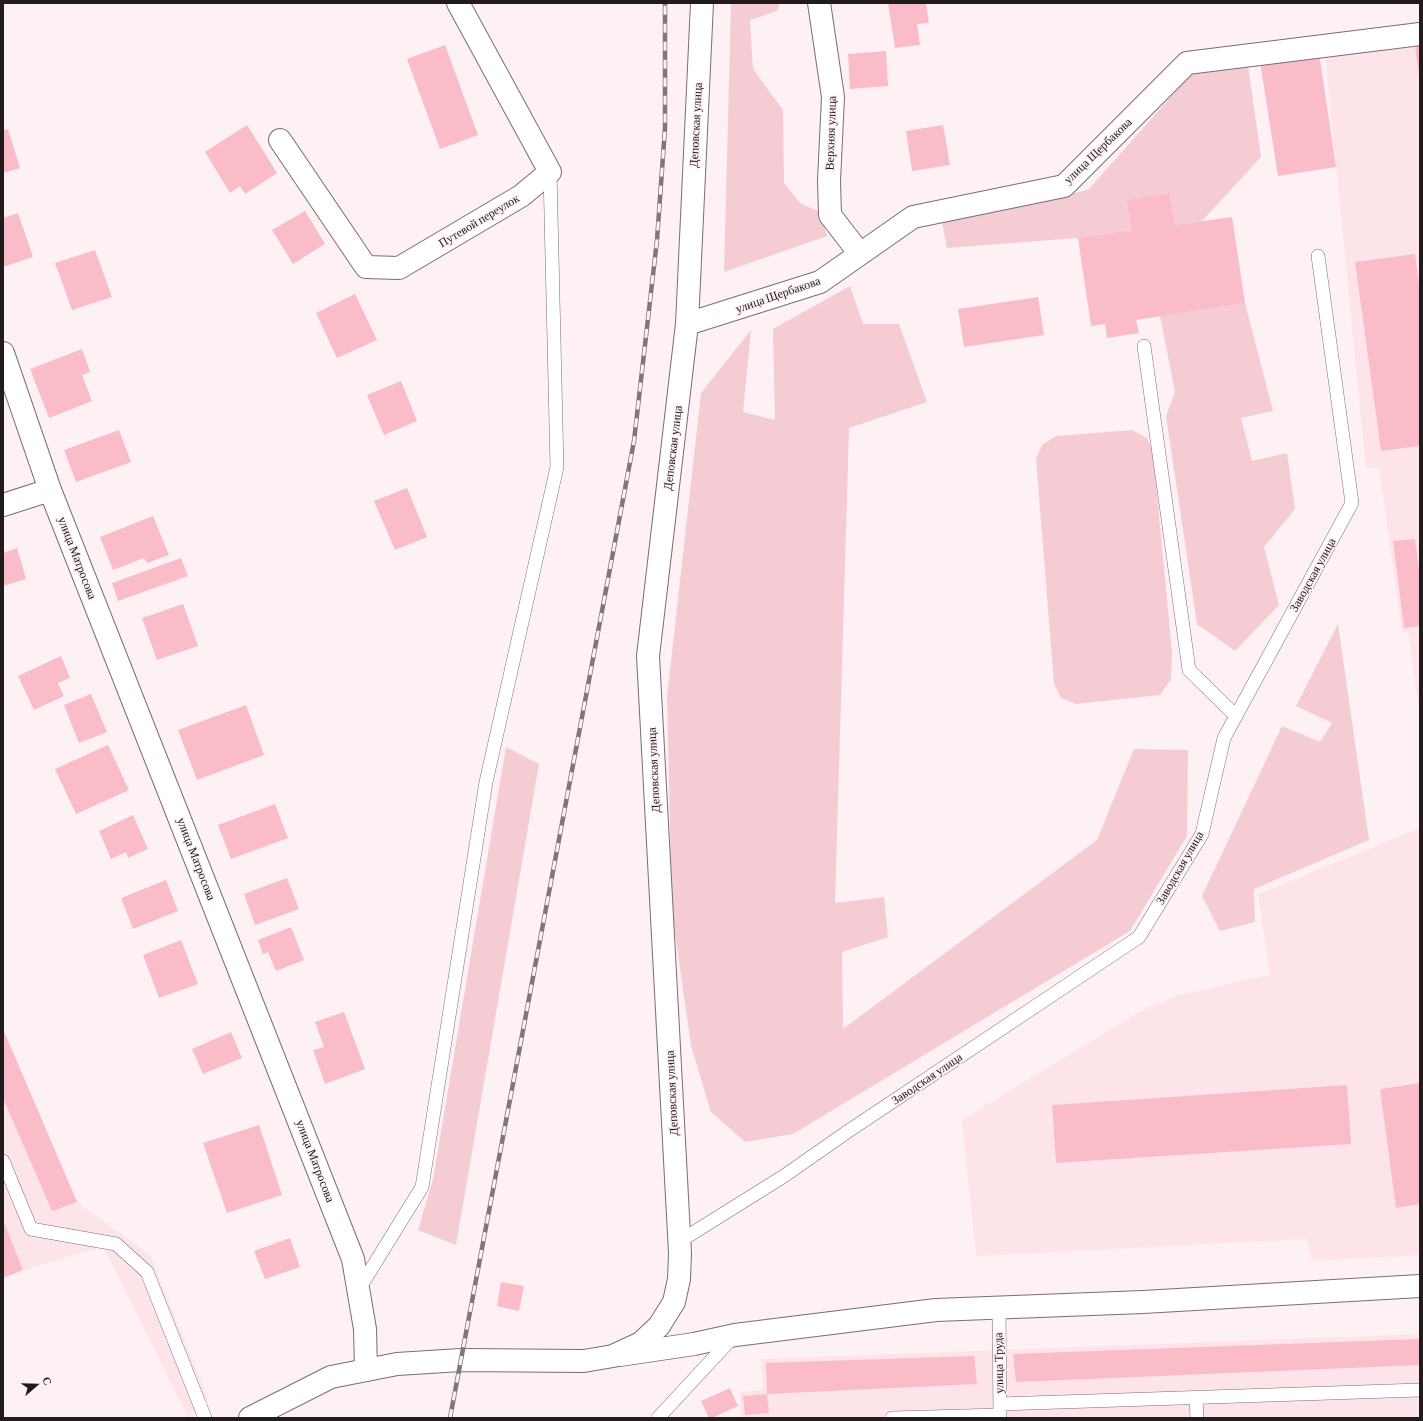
<!DOCTYPE html>
<html>
<head>
<meta charset="utf-8">
<style>
  body { margin:0 }
  #map { position:relative; width:1423px; height:1421px; overflow:hidden; background:#fef1f3; font-family:"Crimson Pro",serif }
  canvas { display:block }
  .frame { position:absolute; inset:0; border:4px solid #211b1c; pointer-events:none }
  .north { position:absolute; left:16px; top:1365px; width:40px; height:40px; -webkit-text-stroke:3px #fef1f3; paint-order:stroke; rotate:70deg; font-size:11px; font-weight:700; line-height:16px; text-align:center; color:#211b1c }
  .north::after { content:''; display:block; margin:auto; width:14px; height:18px; background:#211b1c; clip-path:polygon(50% 0,100% 100%,50% 72%,0 100%) }
</style>
</head>
<body>
<div id="map">
<canvas width="1423" height="1421"></canvas>
<div class="frame"></div>
<div class="north">С</div>
</div>
<script>
const g = document.querySelector('canvas').getContext('2d');
g.lineJoin = 'round';
function fill(path, color) {
  g.fillStyle = color;
  g.fill(path, 'evenodd');
}
function stroke(path, color, width, dash) {
  g.strokeStyle = color;
  g.lineWidth = width;
  g.lineCap = dash ? 'butt' : 'round';
  g.setLineDash(dash || []);
  g.stroke(path);
}
function label(font, color, halo, rows, align = 'center') {
  g.font = font + ' "Crimson Pro",serif';
  g.lineWidth = 3;
  g.setLineDash([]);
  g.textBaseline = 'middle';
  g.strokeStyle = halo;
  g.fillStyle = color;
  for (const [text, x, y, turn = 0] of rows) {
    g.save();
    g.translate(x, y);
    g.rotate((+turn || 0) * Math.PI / 180);
    g.textAlign = isNaN(turn) ? turn : align;
    if (halo) g.strokeText(text, 0, 0);
    g.fillText(text, 0, 0);
    g.restore();
  }
}
const built = new Path2D(`
  M1420 40V45L1415 46 1420 81V291L1415 254 1355 262 1381 451 1420 446V578L1415 539 1393 542 1404 627 1420 626V716L1408 631 1402 632 1379 468H1366L1325 53Z
  M1420 828V1083L1380 1089 1396 1207 1420 1204V1255L1312 1261 1306 1239 976 1256 962 1120 1137 1013 1179 995 1270 975 1258 894ZM1347 1085 1350 1144 1056 1163 1052 1105Z
  M3 1029 77 1202 150 1255 208 1398 188 1418 103 1246 23 1270 3 1278Z
  M1420 1334V1418H741L740 1392 763 1390 761 1359Z`);
const green = new Path2D(`
  M731 3H780L777 11 750 20 753 69 783 110 784 183 800 203 820 212 827 236 724 272Z
  M1248 65 1261 157 1202 221 1175 225 1170 193 1128 200 1132 230 1078 238 947 248 942 222 1088 190 1192 73Z
  M850 286 863 324H899L927 402 849 428 835 903 884 897 888 937 842 952 843 1029 1097 840 1134 749 1188 750 1187 836 1130 931 793 1134 745 1142 711 1112 691 1046 672 912 667 697 701 393 751 330 743 412 775 420 773 329Z
  M1245 303 1273 411 1241 418 1252 461 1287 453 1295 509 1264 547 1279 605 1235 651 1197 624 1166 416 1175 392 1160 316Z
  M1132 430 1147 438 1153 452 1172 652 1171 679 1160 695 1076 704 1061 698 1054 684 1036 459 1042 445 1056 436Z
  M1338 624 1369 840 1254 889 1255 922 1220 931 1202 896 1282 726 1320 742 1332 723 1296 706Z
  M506 747 539 764 456 1245 418 1230 433 1179Z`);
const building = new Path2D(`
  M888 3H926L929 23 917 24 920 45 895 48Z
  M445 45 478 135 440 149 407 59Z
  M1420 45V75L1419 76 1415 46Z
  M886 51 888 86 850 89 848 54Z
  M1319 53 1336 167 1278 176 1260 62Z
  M247 125 277 173 245 194 240 186 230 193 205 152Z
  M943 125 950 165 912 171 906 131Z
  M8 129 20 168 3 173V130Z
  M1170 193 1175 225 1232 217 1245 303 1136 320 1139 333 1107 338 1105 324 1091 326 1078 238 1132 230 1127 200Z
  M305 211 325 244 293 264 272 230Z
  M18 213 33 257 3 267V218Z
  M95 250 112 297 72 310 55 263Z
  M1415 254 1420 291V446L1381 451 1355 262Z
  M355 294 377 340 337 358 316 313Z
  M1038 297 1044 335 964 347 958 309Z
  M82 349 90 372 82 375 92 401 49 418 30 369Z
  M401 381 417 421 384 435 367 395Z
  M119 430 131 462 76 482 64 450Z
  M407 488 427 537 395 550 374 501Z
  M153 516 169 555 147 563 144 558 113 570 100 537Z
  M1415 539 1420 578V626L1404 628 1393 541Z
  M17 548 26 579 3 586V553Z
  M181 558 188 576 118 601 112 583Z
  M183 604 198 646 157 660 142 618Z
  M61 656 70 678 58 683 64 696 34 710 18 676Z
  M91 694 107 732 79 743 64 705Z
  M246 705 264 755 197 780 178 730Z
  M108 745 129 790 76 814 55 769Z
  M275 804 288 838 231 859 218 825Z
  M133 815 148 849 128 858 126 852 111 859 99 831Z
  M287 878 299 909 255 925 244 894Z
  M166 880 178 911 133 929 121 898Z
  M291 927 304 960 276 971 268 952 263 954 258 940Z
  M181 940 198 984 159 998 143 955Z
  M344 1012 365 1069 325 1084 313 1050 324 1047 315 1022Z
  M3 1029 77 1202 52 1211 3 1098Z
  M231 1032 242 1058 203 1074 192 1049Z
  M1420 1083V1204L1396 1208 1380 1089Z
  M1347 1085 1351 1144 1056 1163 1052 1105Z
  M259 1125 282 1195 227 1213 203 1143Z
  M3 1220 23 1270 3 1278Z
  M290 1238 300 1267 265 1279 254 1251Z
  M501 1282 524 1286 519 1311 497 1306Z
  M1420 1339V1365L1016 1382 1013 1354Z
  M974 1356 977 1384 767 1394 766 1363Z
  M730 1388 738 1406 712 1418H709L701 1401Z
  M767 1394 769 1413 745 1415 743 1396Z`);
const service = new Path2D(`
  M1144 346 1189 670 1236 716
  M3 1161 31 1229 116 1244 147 1272 205 1418
  M680 1241 784 1176 847 1132 1139 937 1202 834 1224 738 1352 503 1318 256
  M359 1289 422 1187 486 782 557 467 550 172
  M999 1307 1000 1418
  M1196 1398 1197 1418
  M1000 1404 1420 1390
  M658 1418 734 1336
  M892 1418 1000 1415`);
const minor = new Path2D(`
  M819 3 833 97 829 181 830 215 860 254
  M280 140 366 267 399 268 521 196 550 172 458 3
  M687 324 820 282 913 217 1064 186 1187 63 1420 34
  M3 353 50 490 353 1259 365 1329 366 1370
  M3 505 50 490
  M620 1355 694 1344 735 1335 936 1310 1143 1302 1420 1286`);
const tertiary = new Path2D(`
  M250 1418 331 1377 397 1364 461 1360 584 1361 613 1356 641 1343 659 1326 674 1302 679 1279 680 1253 648 656 687 324 702 3`);
const rail = new Path2D(`
  M450 1418 634 441 657 240 665 128V3`);
const streetNames = [
  ["Деповская улица",696,125,-87],
  ["Верхняя улица",831,133,-88],
  ["улица Щербакова",1098,151,-44],
  ["Путевой переулок",479,221,-31],
  ["улица Щербакова",778,295,-19],
  ["Деповская улица",673,448,-83],
  ["улица Матросова",77,558,69],
  ["Заводская улица",1313,575,-61],
  ["Деповская улица",654,770,-93],
  ["улица Матросова",196,859,69],
  ["Заводская улица",1180,868,-60],
  ["Заводская улица",927,1079,-34],
  ["Деповская улица",672,1093,-93],
  ["улица Матросова",315,1161,69],
  ["улица Труда",999,1363,-91]
];
fill(built, '#fde4e8');
fill(green, '#f5ccd3');
fill(building, '#fabcc8');
stroke(service, '#7b6d70', 14);
stroke(minor, '#7b6d70', 24);
stroke(tertiary, '#7b6d70', 24);
stroke(service, '#fff', 13);
stroke(minor, '#fff', 22);
stroke(tertiary, '#fff', 22);
stroke(rail, '#7f7677', 4.5);
stroke(rail, '#fef1f3', 3, [9]);
label('12px', '#211b1c', '#fef1f3', streetNames);
</script>
</body>
</html>
